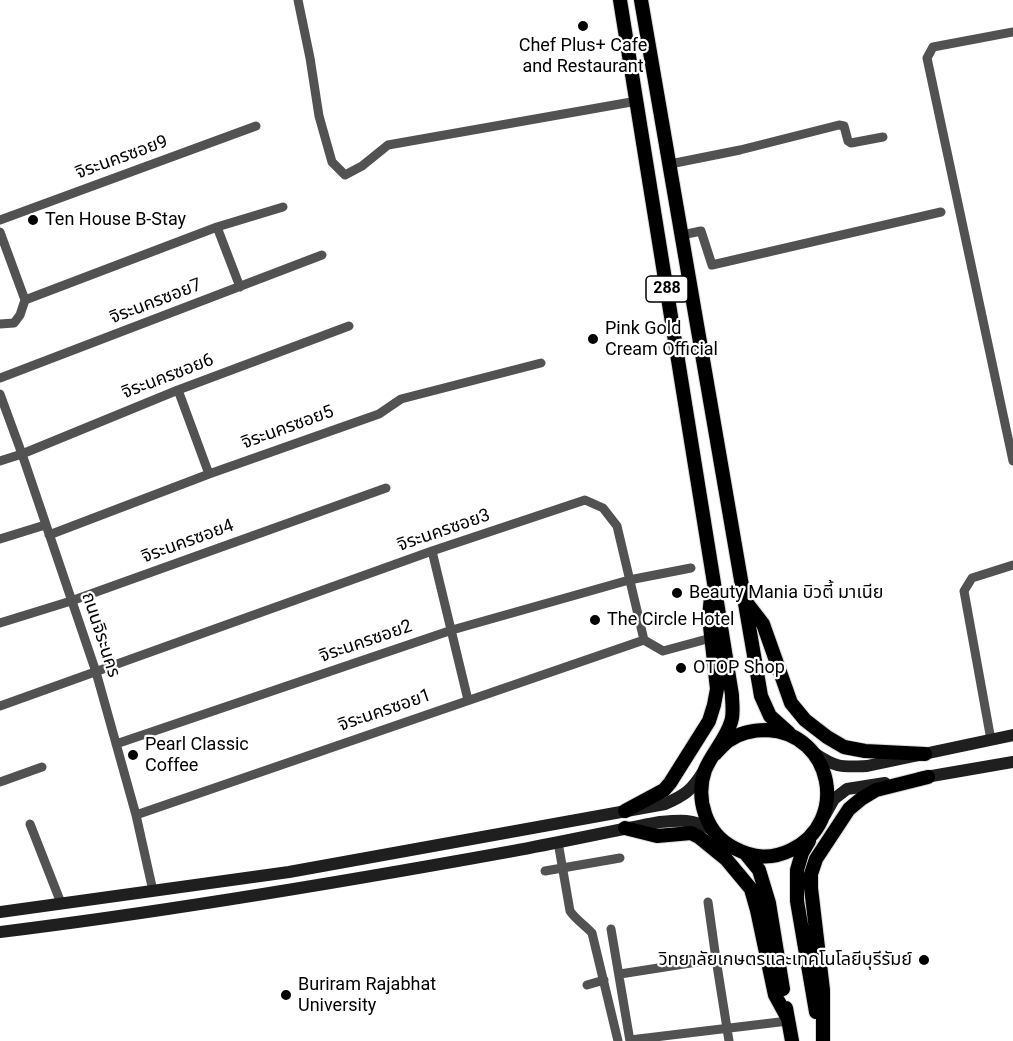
<!DOCTYPE html>
<html>
<head>
<meta charset="utf-8">
<style>
  body { margin:0 }
  canvas { display:block; background:#fff }
</style>
</head>
<body>
<canvas width="1013" height="1041"></canvas>
<script>
const g = document.querySelector('canvas').getContext('2d');
g.lineJoin = 'round';
function stroke(path, color, width, dash) {
  g.strokeStyle = color;
  g.lineWidth = width;
  g.lineCap = dash ? 'butt' : 'round';
  g.setLineDash(dash || []);
  g.stroke(path);
}
function label(font, color, halo, rows, align = 'center') {
  g.font = font + ' Roboto,"Noto Sans Thai",sans-serif';
  g.lineWidth = 4.5;
  g.setLineDash([]);
  g.textBaseline = 'middle';
  g.strokeStyle = halo;
  g.fillStyle = color;
  for (const [text, x, y, turn = 0] of rows) {
    g.save();
    g.translate(x, y);
    g.rotate((+turn || 0) * Math.PI / 180);
    g.textAlign = isNaN(turn) ? turn : align;
    if (halo) g.strokeText(text, 0, 0);
    g.fillText(text, 0, 0);
    g.restore();
  }
}
const street = new Path2D(`
  M298 0 310 58 319 116 332 162 345 175 362 166 388 145 637 101
  M1013 32 933 47 927 58 1013 461
  M670 164 740 150 839 125 844 126 848 141 851 143 883 137
  M0 220 256 126
  M217 227 240 287
  M0 232 25 300 20 315 14 323 0 324
  M682 235 701 231 712 265 941 212
  M25 300 217 227 283 207
  M0 378 322 255
  M178 390 209 474
  M0 394 22 454 96 672 136 815 153 891
  M0 461 22 454 178 390 349 326
  M49 535 209 474 379 414 401 399 541 363
  M0 539 45 525
  M432 551 468 700
  M0 623 71 601 386 488
  M0 706 432 551 585 500 603 508 617 526 644 640 663 651 711 638
  M991 740 964 591 972 578 1013 565
  M116 744 452 630 629 580 691 568
  M0 782 42 767
  M136 815 644 640
  M30 824 61 903
  M558 842 570 911C576 920 585 925 592 933L618 1041
  M545 871 620 858
  M708 902 716 959
  M611 929 630 1041
  M620 974 716 959 729 1041
  M587 985 604 980
  M630 1040 788 1021`);
const secondary = new Path2D(`
  M814 753C837 768 840 767 867 766L1013 735
  M920 778 1013 762
  M825 815 834 799 847 789 885 783
  M0 912 289 872 665 804C685 795 691 791 703 772
  M0 932C172 911 342 882 513 851 562 842 611 831 660 822 681 820 692 819 711 829`);
const primary = new Path2D(`
  M620 0 732 695C732 703 734 714 731 722 726 739 712 753 705 770 695 799 706 834 734 848 753 858 771 860 791 850 850 822 833 733 767 730 753 730 739 733 728 741 723 745 719 750 715 754
  M641 0 761 696 770 716 789 733
  M746 602 763 624 791 703 805 720 827 737 844 747 865 751 925 754
  M625 811 664 790 670 783 709 721 714 705 717 689 709 617 711 597
  M625 828 657 836 691 833 699 837 726 859 751 889 757 910 775 995 787 1017
  M809 841 802 853 797 870V901L816 1012
  M746 854 759 870 769 903 783 989
  M786 1008 792 1041
  M823 1041V990L811 888V874L816 859 849 809 861 799 876 790 928 777`);
const markers = [
  [583,26,6,"#000"],
  [33,220,6,"#000"],
  [593,339,6,"#000"],
  [677,593,6,"#000"],
  [595,620,6,"#000"],
  [681,668,6,"#000"],
  [133,755,6,"#000"],
  [924,960,6,"#000"],
  [286,995,6,"#000"]
];
const shields = [
  [667,289,42]
];
const shieldNames = [
  ["288",667,289]
];
const poiNames = [
  ["Chef Plus+ Cafe",583,46,"center"],
  ["and Restaurant",583,67,"center"],
  ["Ten House B-Stay",45,220],
  ["Pink Gold",605,329],
  ["Cream Official",605,350],
  ["Beauty Mania บิวตี้ มาเนีย",689,593],
  ["The Circle Hotel",607,620],
  ["OTOP Shop",693,668],
  ["Pearl Classic",145,745],
  ["Coffee",145,766],
  ["วิทยาลัยเกษตรและเทคโนโลยีบุรีรัมย์",912,960,"right"],
  ["Buriram Rajabhat",298,985],
  ["University",298,1006]
];
const streetNames = [
  ["จิระนครซอย9",122,158,-20],
  ["จิระนครซอย7",156,302,-21],
  ["จิระนครซอย6",168,377,-21],
  ["จิระนครซอย5",288,428,-20],
  ["จิระนครซอย3",444,531,-19],
  ["จิระนครซอย4",188,542,-20],
  ["ถนนจิระนคร",100,635,72],
  ["จิระนครซอย2",366,642,-19],
  ["จิระนครซอย1",385,711,-19]
];
stroke(primary, '#dbdbdb', 16);
stroke(street, '#525252', 9);
stroke(secondary, '#1f1f1f', 12);
stroke(primary, '#000', 14);
for (const [x, y, r, color] of markers) {
  const dot = new Path2D();
  dot.arc(x, y, r, 0, 2 * Math.PI);
  g.fillStyle = color;
  g.fill(dot);
  stroke(dot, '#fff', 2);
}
for (const [x, y, w] of shields) {
  const box = new Path2D();
  box.roundRect(x - w / 2, y - 13, w, 26, 4.5);
  g.fillStyle = '#fff';
  g.fill(box);
  stroke(box, '#000', 1.5);
}
label('bold 16px', '#000', null, shieldNames);
label('18px', '#000', '#fff', poiNames, 'left');
label('18px', '#000', '#fff', streetNames);
</script>
</body>
</html>
